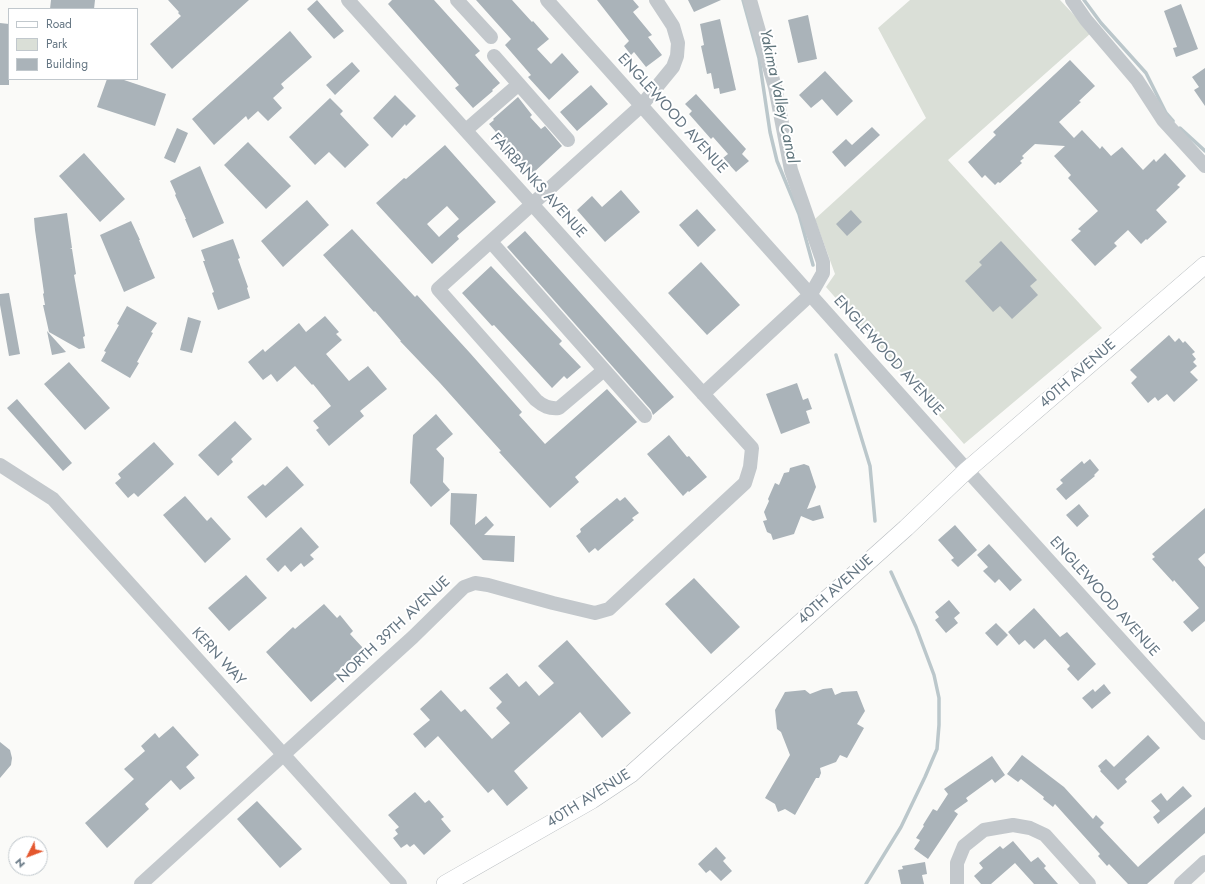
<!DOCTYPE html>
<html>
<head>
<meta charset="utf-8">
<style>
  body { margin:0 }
  #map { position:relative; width:1205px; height:884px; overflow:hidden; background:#fafaf8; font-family:Jost,sans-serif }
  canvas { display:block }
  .legend { position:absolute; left:8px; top:8px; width:130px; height:72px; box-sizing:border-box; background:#fff; border:1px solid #c1c8cd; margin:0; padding:5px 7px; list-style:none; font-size:12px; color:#657683 }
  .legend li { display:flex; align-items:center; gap:8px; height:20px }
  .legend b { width:20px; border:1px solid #c1c8cd }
  .north { position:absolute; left:8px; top:836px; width:40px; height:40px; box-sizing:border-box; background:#fff; border:1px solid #c1c8cd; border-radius:50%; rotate:228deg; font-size:11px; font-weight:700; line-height:16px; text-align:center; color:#657683 }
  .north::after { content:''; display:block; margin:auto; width:14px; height:18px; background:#e4572e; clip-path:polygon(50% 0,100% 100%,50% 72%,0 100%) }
</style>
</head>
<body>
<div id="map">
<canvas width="1205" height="884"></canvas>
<ul class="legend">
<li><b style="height:5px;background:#fff"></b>Road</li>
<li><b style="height:11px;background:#dadfd7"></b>Park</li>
<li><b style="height:11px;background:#aab3b9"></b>Building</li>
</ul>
<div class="north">N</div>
</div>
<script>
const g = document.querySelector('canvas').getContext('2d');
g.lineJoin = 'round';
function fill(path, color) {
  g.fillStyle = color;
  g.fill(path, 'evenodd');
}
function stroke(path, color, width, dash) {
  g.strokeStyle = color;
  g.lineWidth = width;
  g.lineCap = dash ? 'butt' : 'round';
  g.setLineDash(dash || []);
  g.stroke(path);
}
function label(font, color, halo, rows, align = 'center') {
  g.font = font + ' Jost,sans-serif';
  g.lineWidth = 4;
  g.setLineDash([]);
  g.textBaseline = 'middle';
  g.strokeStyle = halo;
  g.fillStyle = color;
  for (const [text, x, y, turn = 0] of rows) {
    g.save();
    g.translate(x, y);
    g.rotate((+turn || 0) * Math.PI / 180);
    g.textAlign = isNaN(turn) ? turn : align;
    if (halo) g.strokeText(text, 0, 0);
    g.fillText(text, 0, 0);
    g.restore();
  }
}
const green = new Path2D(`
  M910 0H1060L1091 33 948 160 1102 328 964 444 826 287 835 274 815 219 926 118 878 28Z`);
const stream = new Path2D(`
  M743 0 759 58 770 132 777 161 799 214 813 265
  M1084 0 1101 23 1146 73 1166 113 1173 121
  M1180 128 1205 151
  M836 355 870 466 875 521
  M866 884 901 827 925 777 937 749 939 725V698L934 675 916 627 891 572`);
const building = new Path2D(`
  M51 0H95L94 9H50Z
  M168 0H249L172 69 150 44 181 16 178 13 179 12Z
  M317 0 344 31 334 39 307 9Z
  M392 0H434L480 51 475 55 500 83 492 90 493 91 473 108 455 88 459 85 388 4Z
  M476 0H512L532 22 533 21 549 39 537 49 551 64 562 53 579 72 549 100 528 77 531 75 505 45 511 39Z
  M597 0H633L639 7 633 12 652 35 648 37 662 55 646 67 634 52 631 55 624 46 629 41Z
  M688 0H721L694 12Z
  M1181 4 1198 49 1176 57 1173 48 1177 47 1164 11Z
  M808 15 817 59 798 63 788 20Z
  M720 19 736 90 720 94 719 88 714 89 711 73 707 74 701 46 704 45 700 24Z
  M0 23 9 24V85H0Z
  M290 31 312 57 281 84 284 88 273 98 282 108 268 121 258 111 248 120 246 116 214 145 192 119Z
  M1070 60 1095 86 1079 101 1081 102 1059 122 1074 138 1082 130 1100 149 1102 146 1111 156 1122 147 1143 170 1154 159 1156 162 1165 153 1186 176 1177 185 1180 187 1156 210 1167 222 1147 240 1146 239 1141 244 1128 230 1114 243 1117 246 1095 266 1071 240 1081 231 1078 229 1098 211 1068 178 1071 175 1054 156 1065 146 1035 144 1022 156 1024 158 1020 161 1022 163 1000 183 998 182 995 185 985 175 982 178 968 162 996 135 993 132Z
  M352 62 360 71 335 95 326 85Z
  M1205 68V106L1194 90 1199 87 1192 77Z
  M825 71 853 101 837 116 822 99 811 108 799 95Z
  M107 79H121L166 94 155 126 97 107Z
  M591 85 608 104 577 131 560 112Z
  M696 94 746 149 742 154 749 161 736 172 723 158 728 154 713 137 711 139 689 114 692 111 685 104Z
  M395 95 416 116 406 126 405 124 392 138 373 118Z
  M518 97 532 115 530 117 541 129 545 126 562 146 532 174 489 124 494 120 493 119Z
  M330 98 343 111 340 114 369 145 345 168 329 152 315 165 289 137Z
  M872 127 880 135 845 167 832 152 846 139 852 145Z
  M177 128 188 133 175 163 164 158Z
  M248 142 291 186 266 209 224 165Z
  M445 145 496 202 457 236 459 239 432 264 376 203 404 178 406 179ZM447 206 459 219 439 237 427 224Z
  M84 153 125 199 100 222 59 176Z
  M200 166 224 223 193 238 185 219H186L175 195 176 194 170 181Z
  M621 190 640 212 605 242 577 210 592 196 602 207Z
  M307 200 329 225 283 267 261 241Z
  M697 209 716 230 698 247 679 225Z
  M851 210 862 222 847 236 836 224Z
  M67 213 72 248 70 249H72L76 274 74 275 85 336 83 337 85 348 79 349 49 332 43 305H45L43 294 44 293 35 230 34 218Z
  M131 221 140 240H139L155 278 124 292 100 235Z
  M352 229 415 297 417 295 470 353 522 412 519 415 545 444 607 389 637 422 575 477 579 482 550 508 499 452 501 451 440 383 400 341H401L375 311 374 312 323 255Z
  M525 231 674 397 653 415 651 410 507 247Z
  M233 239 240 258 238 259 248 287 247 288 250 298 218 310 212 293 214 292 203 261H205L201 250Z
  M1001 241 1037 280 1030 286 1038 295 1012 319 1000 306 993 312 965 281 982 265 979 262Z
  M701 262 740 305 707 335 668 293Z
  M491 266 562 341 559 344 581 367 567 379 564 376 552 388 494 325 492 326 462 293Z
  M9 293 20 354 9 356 0 305V294Z
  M127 306 157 323 151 332 153 333 137 362 139 363 130 378 101 361 106 352 104 351 119 325 117 324Z
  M325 316 339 332 336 334 342 340 326 354 349 381 368 366 387 389 360 411 364 416 329 446 316 430 319 428 313 421 331 406 313 384 312 385 295 366 277 382 271 374 263 380 248 362 263 349 265 352 299 323 306 332Z
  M188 317 201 321 192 353 180 350Z
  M47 331 66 352 52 355Z
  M1169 335 1175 342 1179 338 1183 343 1185 341 1195 352 1192 354 1196 359 1193 362 1197 366 1190 372 1198 380 1174 402 1167 394 1158 401 1155 397 1148 403 1131 383 1137 377 1130 370Z
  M69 362 110 408 85 430 44 384Z
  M797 383 803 400 808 398 812 409 806 411 810 423 781 434 766 394Z
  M17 399 72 463 63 471 7 408Z
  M436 414 453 434 436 449 444 458 443 482 450 490 431 507 410 483 413 435Z
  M235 421 252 439 231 459 233 462 218 476 198 455Z
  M669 435 687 457 689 456 707 477 689 492 688 491 683 496 647 454Z
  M154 442 174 464 138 497 134 493 128 498 115 483 121 478 118 474Z
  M1090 459 1099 470 1094 475 1095 476 1066 500 1056 489 1063 483 1060 480 1082 461 1084 464Z
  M804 464 809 466 816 487 807 509 820 505 824 518 813 521 801 516 794 534 773 540 771 534 767 532 763 521 767 520 764 512 769 501 768 499 775 483 779 485 784 473 789 472 790 468Z
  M287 466 304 485 266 518 247 497 263 484 265 486Z
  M451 493 477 494 475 525 486 516 494 525 484 535 515 536 514 562 483 560 450 524Z
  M185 496 207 521 211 517 231 539 205 563 163 515Z
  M625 497 639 513 632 518 634 520 598 551 595 548 589 553 576 536 581 532 580 529 617 498 620 501Z
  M1079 504 1089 516 1077 527 1066 515Z
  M1205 508V553L1198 559 1205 567V621L1192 632 1183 622 1199 608 1174 580 1173 582 1152 559 1155 557 1152 554Z
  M955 525 977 550 958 567 951 560 954 558 938 540Z
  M301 527 319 547 310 555 314 559 304 567 301 563 291 572 285 565 278 572 266 559Z
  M989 544 1022 580 1010 591 999 579 995 583 983 571 988 567 977 555Z
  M246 575 267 598 229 631 208 608Z
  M694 578 740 627 711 654 665 604Z
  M949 600 960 613 954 618 958 623 946 633 935 620 939 617 935 612Z
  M324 604 337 618 340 615 353 631 350 634 363 648 335 674 338 678 311 702 266 652 293 627 295 629Z
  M1034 608 1060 637 1067 632 1096 664 1078 681 1067 669 1070 666 1045 639 1034 649 1025 640 1019 645 1008 632Z
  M996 623 1008 635 997 646 985 633Z
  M567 640 631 713 602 738 580 712 514 771 528 788 507 806 493 789 488 793 438 736 425 748 413 734 430 720 420 709 441 690 461 712 465 709 492 739 510 723 496 708 502 702 489 688 507 673 519 687 526 681 539 696 554 683 538 666Z
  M1104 684 1111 693 1092 709 1082 698 1093 689 1095 692Z
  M832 688 835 695 842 692 857 691 865 711 857 724 864 728 847 758 840 755 836 762 820 768 821 773 819 778H816L795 815 785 809 778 812 775 804 765 798 790 755 781 732 777 729 775 710 785 692 805 690 810 694 823 689Z
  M173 726 199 755 186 767 195 778 180 790 171 780 145 804 149 809 107 848 85 823 134 779 124 769 145 751 141 746 155 733 159 738Z
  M1148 735 1160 748 1125 779 1127 782 1118 790 1100 771 1101 770 1098 766 1106 759 1114 767Z
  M0 742 10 750 12 758 11 765 0 778Z
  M1022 755 1064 787 1093 819 1096 815 1104 823 1100 827 1138 867 1205 807V833L1147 884H1128L1109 864 1107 866 1098 856 1100 854 1055 804 1053 807 1043 799 1044 797 1021 779 1018 782 1007 774Z
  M992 756 1005 775 995 783 992 779 966 798 968 801 954 811 958 814 928 859 914 849 920 840 916 838 924 826 923 825 933 809 937 811 948 794 944 789Z
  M1183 786 1192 796 1158 824 1153 817 1160 811 1151 801 1161 793 1167 801Z
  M415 792 425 803 429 800 444 817 441 819 451 831 424 855 414 844 410 847 407 844 401 848 393 838 398 834 395 830 399 827 388 815Z
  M257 801 302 849 280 868 237 819Z
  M1013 841 1031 862 1038 857 1046 866 1044 868 1058 884H1034L1015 863 991 884H981L974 876 983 868 979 863 1000 846 1003 849Z
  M716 847 726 858 723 861 732 871 721 881 710 870 706 873 698 864Z
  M925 862 927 874 922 875 924 884H901L898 870 903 869 902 866Z`);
const minor = new Path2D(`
  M457 0 491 37
  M547 0 967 470 1205 733
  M1072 0 1086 20 1137 80 1163 120 1205 166
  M494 56 568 140
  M466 130 519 84
  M491 242 645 416
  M604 370 559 408C549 409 543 406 536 400L438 289 641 106 673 67 677 56 678 43 673 26 656 0
  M703 394 811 294 823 273V262L791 170 775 87 750 0
  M0 465 53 499 400 884
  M141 884 413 637 464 587 475 583 488 585 553 603 595 613 609 609 745 483 750 467 752 448 348 0
  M957 884V863L964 846 984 830 1013 825 1030 828 1045 835 1089 884
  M1181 884 1205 862`);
const major = new Path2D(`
  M445 884 592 800 631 774 906 528 967 470 1205 265`);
const streetNames = [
  ["ENGLEWOOD AVENUE",672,114,48],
  ["FAIRBANKS AVENUE",538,186,48],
  ["ENGLEWOOD AVENUE",888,356,48],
  ["40TH AVENUE",1078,374,-41],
  ["40TH AVENUE",836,590,-42],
  ["ENGLEWOOD AVENUE",1104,597,48],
  ["NORTH 39TH AVENUE",394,630,-43],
  ["KERN WAY",218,657,48],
  ["40TH AVENUE",589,799,-32]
];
const waterNames = [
  ["Yakima Valley Canal",778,96,78]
];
fill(green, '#dadfd7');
stroke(stream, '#bbc7cb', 3.5);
fill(building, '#aab3b9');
stroke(major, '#b5babe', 18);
stroke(minor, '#c3c8cc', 14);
stroke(major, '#fff', 17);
label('15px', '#657683', '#fff', streetNames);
label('italic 16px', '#60757c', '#fff', waterNames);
</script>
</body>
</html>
